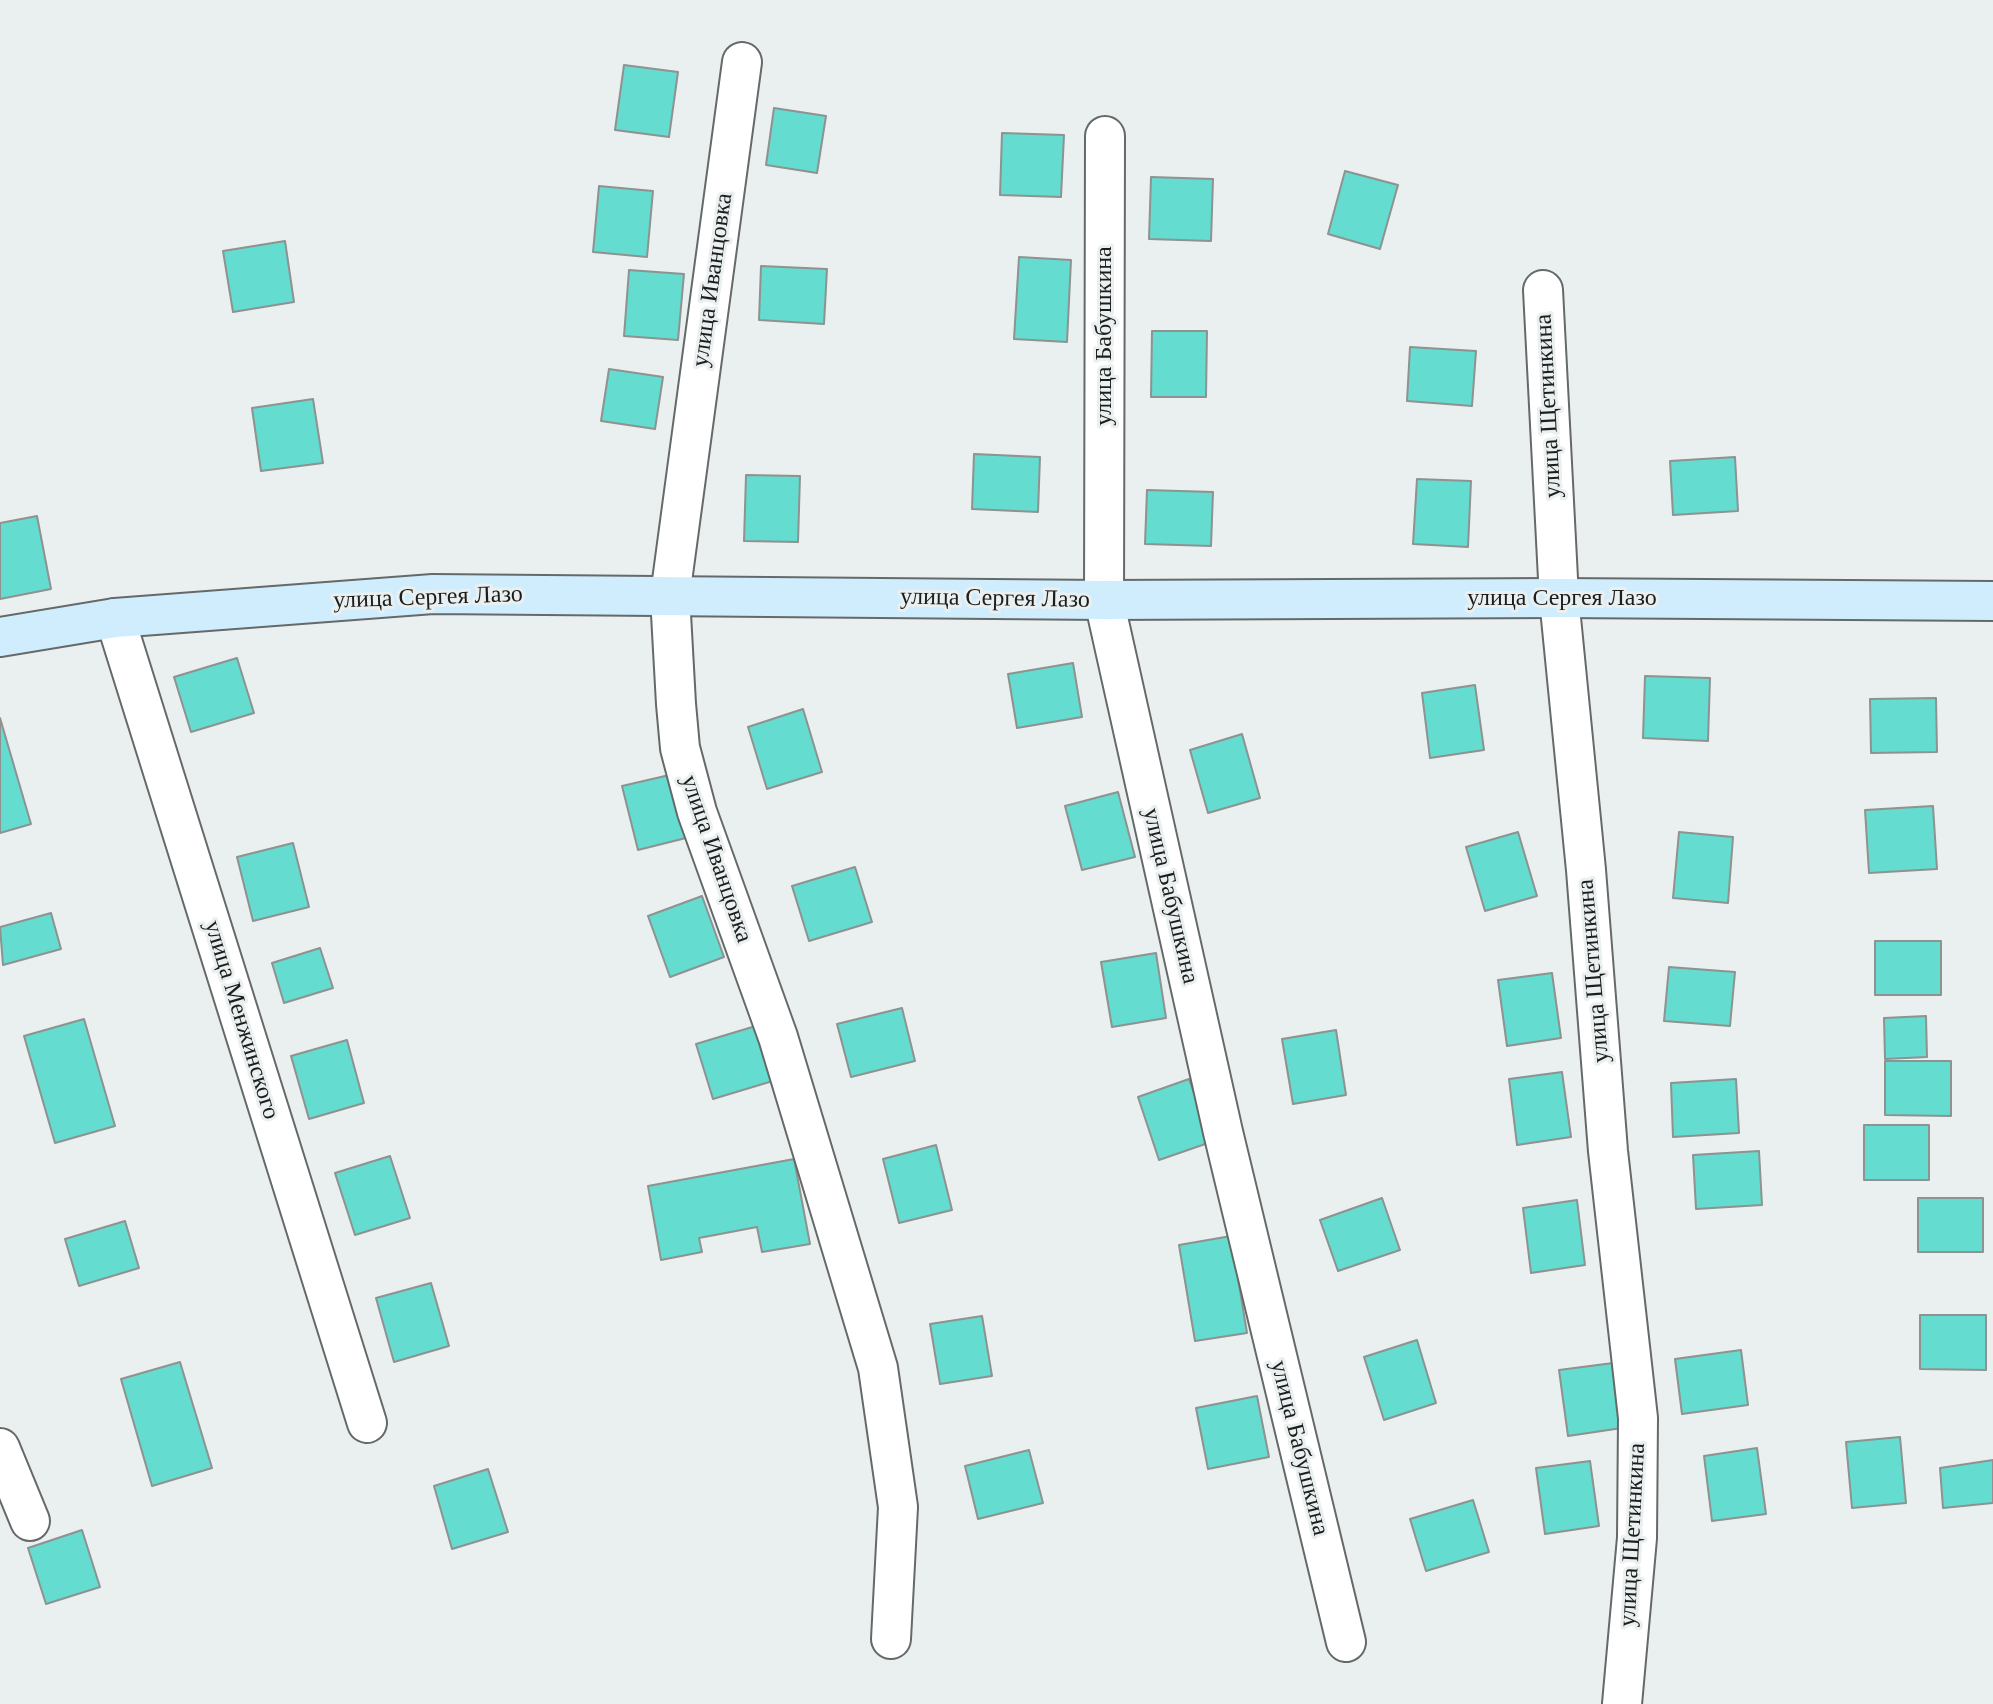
<!DOCTYPE html>
<html>
<head>
<meta charset="utf-8">
<style>
  body { margin:0 }
  canvas { display:block; background:#eaefef }
</style>
</head>
<body>
<canvas width="1993" height="1704"></canvas>
<script>
const g = document.querySelector('canvas').getContext('2d');
g.lineJoin = 'round';
function fill(path, color) {
  g.fillStyle = color;
  g.fill(path, 'evenodd');
}
function stroke(path, color, width, dash) {
  g.strokeStyle = color;
  g.lineWidth = width;
  g.lineCap = dash ? 'butt' : 'round';
  g.setLineDash(dash || []);
  g.stroke(path);
}
function label(font, color, halo, rows, align = 'center') {
  g.font = font + ' "Times New Roman",serif';
  g.lineWidth = 6;
  g.setLineDash([]);
  g.textBaseline = 'middle';
  g.strokeStyle = halo;
  g.fillStyle = color;
  for (const [text, x, y, turn = 0] of rows) {
    g.save();
    g.translate(x, y);
    g.rotate((+turn || 0) * Math.PI / 180);
    g.textAlign = isNaN(turn) ? turn : align;
    if (halo) g.strokeText(text, 0, 0);
    g.fillText(text, 0, 0);
    g.restore();
  }
}
const building = new Path2D(`
  M624 65 678 72 669 137 615 130Z
  M774 108 826 116 817 173 766 165Z
  M1002 133 1064 135 1061 197 1000 195Z
  M1345 171 1398 185 1380 249 1328 234Z
  M1151 177 1213 179 1211 241 1149 239Z
  M599 186 653 191 647 257 593 252Z
  M285 241 294 302 233 312 223 251Z
  M1019 257 1071 260 1067 342 1014 339Z
  M761 266 827 269 824 324 759 320Z
  M629 270 684 274 678 340 624 336Z
  M1152 331H1207L1206 397H1151Z
  M1410 347 1476 351 1472 406 1407 401Z
  M609 369 663 377 655 429 601 421Z
  M313 399 323 463 261 471 252 408Z
  M974 454 1040 457 1038 512 972 509Z
  M1735 457 1738 511 1673 515 1670 461Z
  M746 475 800 476 798 542 744 541Z
  M1417 479 1471 481 1468 547 1413 544Z
  M1147 490 1213 492 1211 546 1145 544Z
  M37 516 51 589 0 599V523Z
  M237 658 254 713 191 732 174 677Z
  M1073 663 1082 717 1017 728 1008 674Z
  M1645 676 1710 678 1708 741 1643 738Z
  M1475 685 1484 750 1430 758 1422 693Z
  M1936 698 1937 752 1871 753 1870 699Z
  M803 709 822 772 767 789 748 727Z
  M0 718 31 824 0 833Z
  M1242 734 1260 798 1208 813 1190 750Z
  M678 773 694 836 638 850 622 786Z
  M1118 792 1135 857 1082 870 1065 806Z
  M1933 806 1937 869 1869 873 1865 810Z
  M1518 832 1537 896 1485 911 1466 847Z
  M1679 832 1733 837 1728 903 1673 898Z
  M293 843 309 907 253 921 237 857Z
  M855 867 872 922 809 941 792 886Z
  M702 896 724 957 670 977 648 916Z
  M51 913 61 949 3 965 0 927Z
  M1875 941H1941V995H1875Z
  M320 948 333 988 284 1003 272 963Z
  M1156 953 1166 1018 1112 1027 1101 962Z
  M1669 967 1735 972 1730 1026 1664 1021Z
  M1552 973 1561 1038 1507 1046 1498 980Z
  M902 1008 915 1061 851 1077 837 1024Z
  M1926 1016 1927 1057 1885 1059 1884 1018Z
  M84 1019 115 1126 55 1143 24 1036Z
  M759 1025 776 1080 713 1099 696 1044Z
  M1336 1030 1346 1095 1293 1104 1282 1039Z
  M347 1040 364 1103 309 1119 291 1056Z
  M1885 1061H1951V1116L1885 1115Z
  M1562 1072 1571 1137 1517 1145 1509 1079Z
  M1189 1079 1211 1142 1159 1160 1138 1097Z
  M1736 1079 1739 1133 1673 1137 1671 1083Z
  M1864 1125H1929V1180H1864Z
  M936 1145 952 1210 899 1223 883 1159Z
  M1759 1151 1762 1205 1696 1209 1693 1155Z
  M390 1156 410 1218 355 1235 335 1173Z
  M794 1159 810 1244 762 1252 757 1227 699 1238 702 1252 661 1260 648 1186Z
  M1382 1198 1400 1250 1338 1271 1320 1220Z
  M1918 1198H1983V1252H1918Z
  M1577 1200 1585 1265 1531 1273 1523 1208Z
  M125 1221 139 1268 79 1286 65 1239Z
  M1231 1236 1247 1333 1195 1341 1179 1245Z
  M431 1283 449 1346 394 1362 376 1298Z
  M1920 1315H1986V1370L1920 1369Z
  M982 1316 992 1376 940 1384 930 1324Z
  M1417 1340 1436 1403 1384 1420 1364 1357Z
  M1741 1350 1748 1405 1682 1414 1675 1359Z
  M180 1362 212 1468 152 1486 121 1379Z
  M1613 1363 1622 1428 1568 1436 1559 1370Z
  M1257 1396 1269 1457 1208 1469 1196 1408Z
  M1900 1437 1906 1503 1852 1508 1846 1442Z
  M1757 1448 1766 1514 1712 1521 1704 1456Z
  M1029 1450 1043 1503 978 1519 965 1466Z
  M1993 1460V1503L1943 1508 1940 1468Z
  M1590 1461 1599 1526 1545 1534 1536 1468Z
  M488 1469 508 1532 452 1549 434 1486Z
  M1473 1500 1489 1552 1426 1571 1410 1519Z
  M82 1530 100 1587 46 1604 28 1548Z`);
const street = new Path2D(`
  M742 62 670 596 676 704 680 748 697 812 778 1037 878 1368 898 1507 891 1639
  M1105 136 1104 600 1223 1132 1346 1642
  M1543 290 1559 598 1586 870 1608 1151 1638 1418 1637 1538 1622 1704
  M115 618 367 1423
  M0 1448 30 1521`);
const secondary = new Path2D(`
  M0 637 115 618 433 594 1104 600 1559 598 1993 601`);
const streetNames = [
  ["улица Иванцовка",713,280,-82],
  ["улица Бабушкина",1105,336,-90],
  ["улица Щетинкина",1549,406,-93],
  ["улица Сергея Лазо",428,598,-2],
  ["улица Сергея Лазо",995,599,1],
  ["улица Сергея Лазо",1562,599],
  ["улица Иванцовка",716,859,71],
  ["улица Бабушкина",1170,896,77],
  ["улица Щетинкина",1594,971,-95],
  ["улица Менжинского",241,1020,73],
  ["улица Бабушкина",1299,1448,76],
  ["улица Щетинкина",1633,1535,-87]
];
fill(building, '#64dccf');
stroke(building, '#8e9291', 2);
stroke(street, '#656969', 42);
stroke(secondary, '#656969', 42);
stroke(street, '#fff', 38);
stroke(secondary, '#d0edfe', 38);
label('24px', '#1c1e1e', '#eaefef', streetNames);
</script>
</body>
</html>
